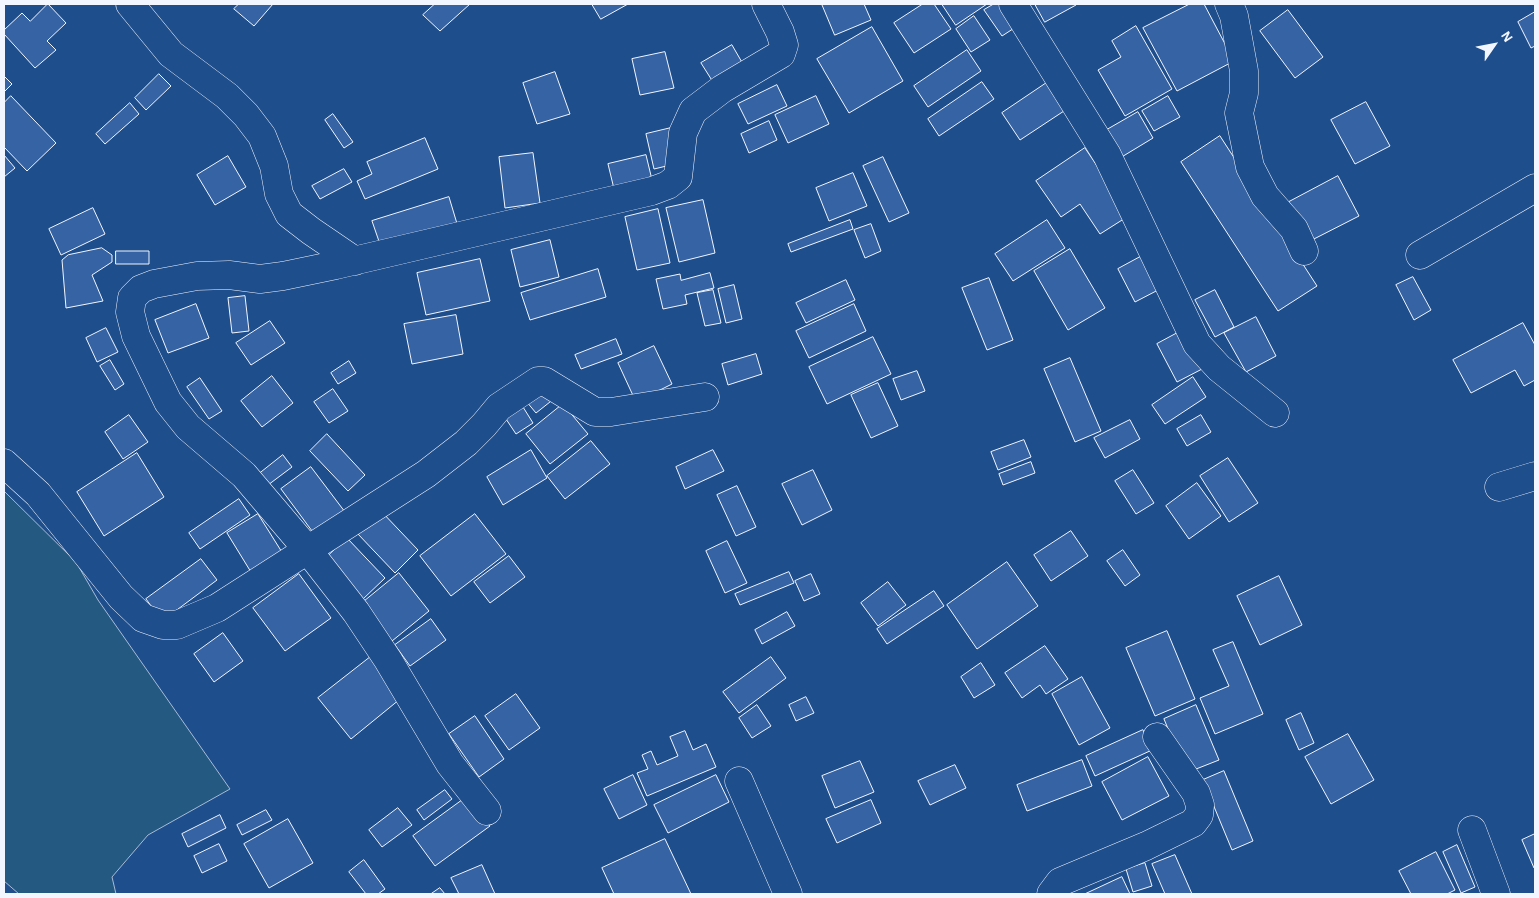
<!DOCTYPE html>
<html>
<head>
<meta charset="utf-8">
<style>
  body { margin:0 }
  #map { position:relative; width:1539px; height:898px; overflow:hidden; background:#1f4e8c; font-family:"Alegreya Sans",sans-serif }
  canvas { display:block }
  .frame { position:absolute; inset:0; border:5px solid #f2f6ff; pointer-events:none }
  .north { position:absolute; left:1469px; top:20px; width:50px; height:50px; -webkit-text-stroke:4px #1f4e8c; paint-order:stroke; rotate:57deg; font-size:14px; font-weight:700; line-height:20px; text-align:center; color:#f2f6ff }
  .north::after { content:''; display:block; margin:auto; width:18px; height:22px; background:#f2f6ff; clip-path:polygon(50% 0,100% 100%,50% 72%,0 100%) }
</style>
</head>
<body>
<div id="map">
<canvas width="1539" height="898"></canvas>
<div class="frame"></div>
<div class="north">N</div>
</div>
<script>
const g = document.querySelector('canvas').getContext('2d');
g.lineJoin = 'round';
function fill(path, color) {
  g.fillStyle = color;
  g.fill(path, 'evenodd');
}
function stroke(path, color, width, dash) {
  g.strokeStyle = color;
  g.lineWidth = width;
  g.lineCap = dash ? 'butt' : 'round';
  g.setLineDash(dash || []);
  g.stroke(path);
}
const green = new Path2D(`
  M4 491 76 562 98 600 230 789 148 835 112 877 116 894H19L4 881Z`);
const building = new Path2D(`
  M48 4 66 23 47 41 56 50 35 68 4 34V30L22 13 30 21Z
  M239 4H273L254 26 234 9Z
  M435 4H470L440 31 423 15Z
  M592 4H628L601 19Z
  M822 4H864L871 20 835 35Z
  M923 4H934L951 29 914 53 894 23Z
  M942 4H987L956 25Z
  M994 4H1009L1022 23 1002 36 984 10Z
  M1035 4H1075L1076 5 1045 22Z
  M1190 4H1204L1234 61 1177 91 1143 28Z
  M1288 10 1323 57 1295 78 1260 31Z
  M1535 12V46L1531 48 1518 22Z
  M974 16 990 40 971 52 956 29Z
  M1136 26 1172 89 1125 116 1098 70 1121 57 1112 41Z
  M872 27 903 81 849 113 817 59Z
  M732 45 743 64 713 82 701 63Z
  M967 50 981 71 928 107 914 86Z
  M665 52 674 88 640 95 632 59Z
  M555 72 570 114 537 124 523 83Z
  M159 74 171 86 146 110 135 98Z
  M4 76 12 84 4 92Z
  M982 82 994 99 939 136 928 119Z
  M1048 82 1067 109 1020 140 1002 113Z
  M777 85 787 106 748 124 738 104Z
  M11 96 56 143 27 171 4 147V103Z
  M816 96 829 124 788 143 775 115Z
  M1168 96 1180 117 1154 131 1142 111Z
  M1366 102 1390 146 1355 164 1331 120Z
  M130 103 139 114 105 144 96 134Z
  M1138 112 1153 138 1120 158 1105 131Z
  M333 114 353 142 344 148 325 120Z
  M769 121 777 140 749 153 741 134Z
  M671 128 679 163 654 169 646 134Z
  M1220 136 1317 286 1278 311 1181 162Z
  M425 138 438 169 365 199 357 181 372 174 367 162Z
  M1085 148 1130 215 1100 234 1080 204 1061 217 1036 181Z
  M533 153 540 203 505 208 499 157Z
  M4 155 15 168 4 177Z
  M646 155 653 184 615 193 608 164Z
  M228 156 246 187 215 205 197 175Z
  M883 157 909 213 889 222 863 166Z
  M344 169 352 182 320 199 312 186Z
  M853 173 867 206 829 221 816 188Z
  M1338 176 1359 216 1310 241 1289 202Z
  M449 197 458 227 382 250 372 221Z
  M703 200 715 253 679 262 666 208Z
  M93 208 105 234 61 255 49 229Z
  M658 209 670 263 637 270 625 217Z
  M850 220 853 229 791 252 788 244Z
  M1047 220 1065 248 1013 281 995 254Z
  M871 224 881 251 865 258 854 230Z
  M550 240 559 277 520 287 511 250Z
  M102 248 112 255V262L92 275 103 301 66 308 62 260 68 255Z
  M1070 249 1105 308 1068 330 1034 271Z
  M116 251H149V264H116Z
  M1142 256 1160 289 1135 302 1118 269Z
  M480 259 490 301 426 315 417 273Z
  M598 269 606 297 530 320 521 293Z
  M710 273 714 288 685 295 687 304 663 309 656 279 680 274 681 280Z
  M1413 277 1431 310 1414 320 1396 285Z
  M989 278 1013 340 987 350 962 288Z
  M846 280 855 300 806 323 796 303Z
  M734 285 742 319 726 323 718 289Z
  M713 290 721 323 705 326 697 293Z
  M1215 290 1234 327 1215 337 1195 300Z
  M245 296 249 331 232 333 228 298Z
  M196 304 209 338 168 353 155 320Z
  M854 304 866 331 809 358 796 331Z
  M456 315 463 354 412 364 404 324Z
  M1256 317 1276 356 1246 372 1224 333Z
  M270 321 285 343 251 365 236 343Z
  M1523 323 1535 345V380L1524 386 1515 370 1471 393 1453 360Z
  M106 328 118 352 97 362 86 338Z
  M1183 330 1204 368 1177 382 1157 344Z
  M873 337 891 374 827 404 809 367Z
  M616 339 622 354 581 369 575 355Z
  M654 346 672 384 636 402 618 363Z
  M756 354 762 374 728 385 722 364Z
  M1070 358 1101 431 1075 442 1044 369Z
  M110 360 124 384 115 390 100 366Z
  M349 361 356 373 338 384 331 373Z
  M917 371 925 391 901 400 893 379Z
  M272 376 293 403 262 427 241 401Z
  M1193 377 1206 397 1165 424 1152 405Z
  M200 378 222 411 209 419 187 387Z
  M878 383 898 426 871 438 851 395Z
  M545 385 555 398 536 413 526 401Z
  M333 389 348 411 329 423 314 402Z
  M563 404 588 434 550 464 526 434Z
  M523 407 533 423 516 434 506 419Z
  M129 415 148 442 123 459 105 432Z
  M1201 415 1211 432 1187 446 1177 429Z
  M1130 420 1140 439 1105 458 1094 438Z
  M327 434 365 475 348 491 310 451Z
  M1024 440 1031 457 998 470 991 452Z
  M591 441 610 464 565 499 547 476Z
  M531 450 547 478 503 505 487 477Z
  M713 450 724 471 685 489 676 467Z
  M137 453 164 497 104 536 77 492Z
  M283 455 292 467 268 485 259 474Z
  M1228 458 1258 503 1229 522 1200 476Z
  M1031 462 1035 473 1003 485 999 474Z
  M311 467 345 512 315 535 281 489Z
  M813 470 832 510 802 525 782 484Z
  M1133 470 1154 503 1136 514 1115 481Z
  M1197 483 1221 516 1189 539 1166 506Z
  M737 486 756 527 736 536 717 495Z
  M239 499 250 515 200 549 189 533Z
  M380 510 418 550 395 573 357 533Z
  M258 514 285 557 254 577 227 533Z
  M475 514 506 554 451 596 420 556Z
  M1071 531 1088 556 1051 581 1034 555Z
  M347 538 385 578 362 600 324 560Z
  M727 541 747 583 725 593 706 551Z
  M1123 550 1140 575 1125 586 1107 561Z
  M509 556 525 577 490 603 474 582Z
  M201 559 217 580 162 621 146 599Z
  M1007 562 1038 606 977 649 947 605Z
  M789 572 794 583 740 605 735 594Z
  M399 573 429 611 392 641 361 604Z
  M299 574 331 618 285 651 253 608Z
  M811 574 820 594 804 601 795 581Z
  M1279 576 1302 625 1260 645 1237 596Z
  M888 582 906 605 878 626 861 603Z
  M934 591 944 606 887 644 877 629Z
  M787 612 795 626 762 644 755 630Z
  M431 619 446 640 410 666 395 645Z
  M1167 631 1195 699 1155 716 1126 648Z
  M223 633 243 661 214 682 194 654Z
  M1233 642 1263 714 1215 734 1200 698 1229 686 1213 650Z
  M1045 646 1068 679 1046 694 1040 685 1022 698 1005 673Z
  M373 655 405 695 351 739 318 698Z
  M771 657 786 678 739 713 723 692Z
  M981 663 995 685 974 698 961 677Z
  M1082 677 1110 728 1079 745 1052 694Z
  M516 694 540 728 509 750 485 716Z
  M806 697 814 713 796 721 789 705Z
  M757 705 771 726 752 738 739 718Z
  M1196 705 1219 760 1191 771 1180 758 1164 719Z
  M1301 713 1314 743 1299 750 1286 720Z
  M475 716 504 759 479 777 449 734Z
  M1143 730 1152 750 1095 776 1086 756Z
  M685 731 693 750 706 744 716 767 647 796 637 773 648 769 642 755 651 751 657 765 678 756 670 737Z
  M1348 734 1374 780 1331 804 1305 757Z
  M1148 757 1169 796 1122 820 1102 782Z
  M1082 760 1092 786 1027 811 1017 785Z
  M860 761 874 792 835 808 822 776Z
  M955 765 966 788 930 805 918 781Z
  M1224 771 1253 841 1232 850 1203 780Z
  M633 775 647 805 619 819 604 789Z
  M716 775 729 802 668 833 654 805Z
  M445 790 452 799 424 820 417 810Z
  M468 796 490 826 435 866 413 836Z
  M871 800 881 823 837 843 826 819Z
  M398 808 412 825 382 847 369 830Z
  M266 810 272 820 242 835 237 825Z
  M220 815 226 828 188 847 182 834Z
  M288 819 313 863 269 888 244 844Z
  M1535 834V867L1534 868 1522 840Z
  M665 839 691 894H614L602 868Z
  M219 844 227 861 202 873 194 856Z
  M1457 845 1475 887 1461 893 1443 852Z
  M1436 852 1455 890 1447 894H1411L1399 871Z
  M1175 855 1192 894H1165L1152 864Z
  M364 860 385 889 378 894H366L349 872Z
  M1145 863 1152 886 1133 892 1126 869Z
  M482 865 495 894H459L451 878Z
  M1122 877 1130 894H1085Z
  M440 888 445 894H431Z`);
const minor = new Path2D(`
  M130 4 171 54 227 96 246 115 262 136 274 166 279 194 289 214 311 231 355 261
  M1013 4 1107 155 1197 344 1219 368 1275 413
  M1229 4 1234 16 1244 71V93L1239 113 1250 167 1265 196 1294 229 1304 251
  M1420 255 1535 188
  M4 463 38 494 121 597 143 618 163 625H177L217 608 426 474 466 443 484 425 499 407 538 381H544L595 412H611L705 397
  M1499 487 1535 476
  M739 781 788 894
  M487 811 450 764 388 660 356 612 307 549 244 475 188 427 168 402 136 336 130 312 132 298 141 289 154 284 197 276 229 275 260 279 283 276 336 265 652 191 668 185 678 177 683 133 693 111 722 89 781 54 784 45 780 32 766 4
  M1472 830 1496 894
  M1051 894 1060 882 1146 846 1193 823 1199 815 1200 805 1196 793 1157 737`);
fill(green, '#245a82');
stroke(green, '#a8bbd7', 1);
fill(building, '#3563a3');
stroke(building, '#f2f6ff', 1);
stroke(minor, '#f2f6ff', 29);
stroke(minor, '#1f4e8c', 28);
</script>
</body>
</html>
